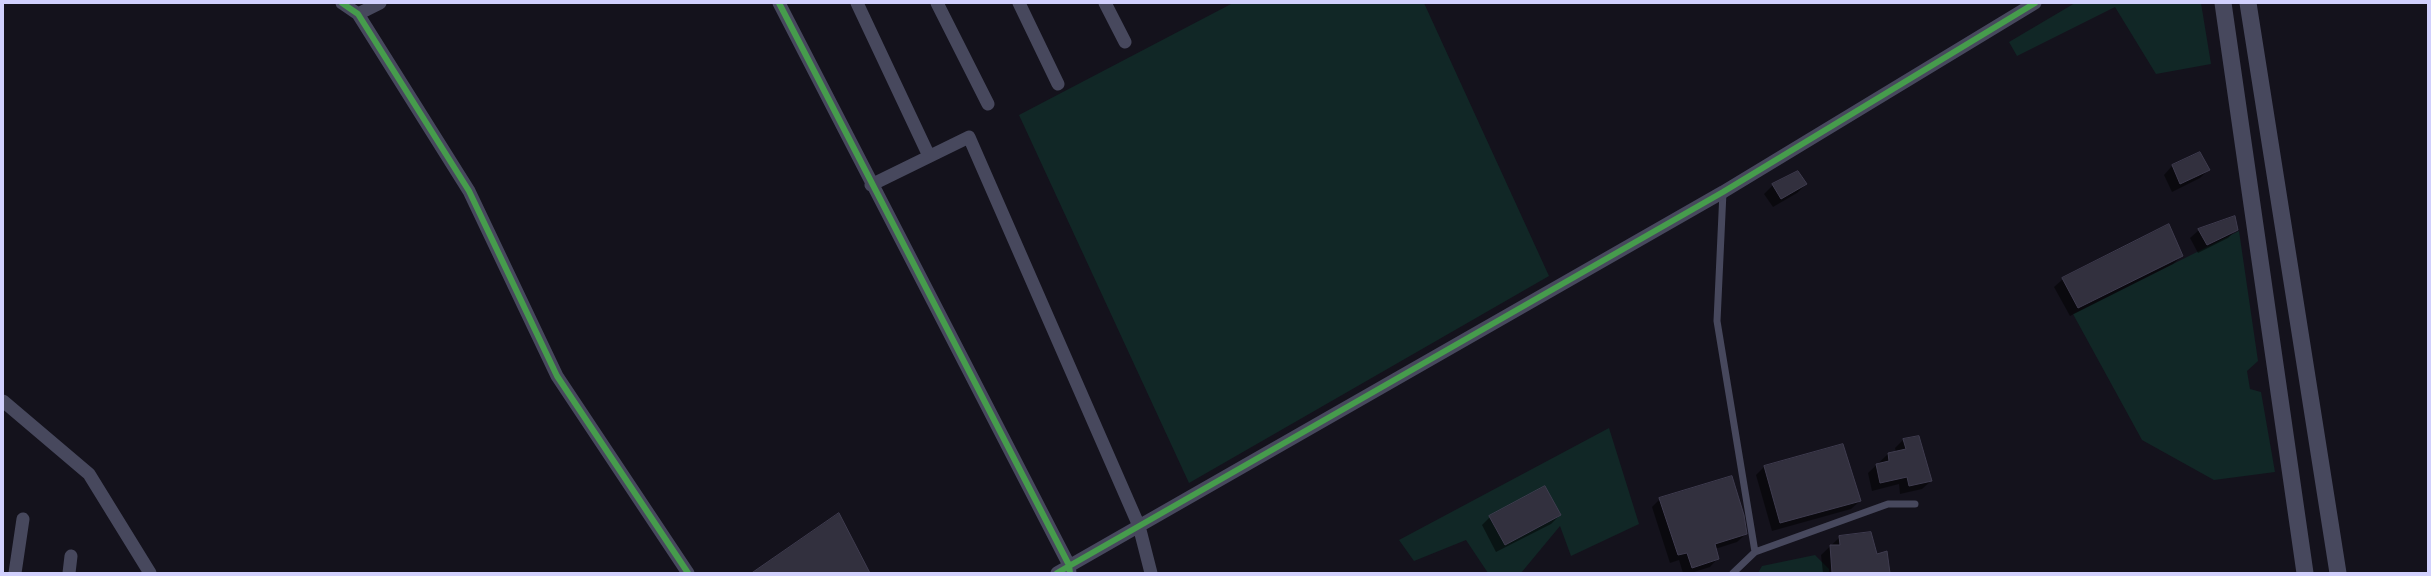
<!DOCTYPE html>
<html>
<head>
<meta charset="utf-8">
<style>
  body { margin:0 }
  #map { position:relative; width:2431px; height:576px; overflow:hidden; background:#14121c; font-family:"Archivo Narrow",sans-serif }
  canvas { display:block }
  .frame { position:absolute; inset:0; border:4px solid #d1d0fd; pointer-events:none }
</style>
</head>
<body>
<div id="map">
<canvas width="2431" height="576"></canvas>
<div class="frame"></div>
</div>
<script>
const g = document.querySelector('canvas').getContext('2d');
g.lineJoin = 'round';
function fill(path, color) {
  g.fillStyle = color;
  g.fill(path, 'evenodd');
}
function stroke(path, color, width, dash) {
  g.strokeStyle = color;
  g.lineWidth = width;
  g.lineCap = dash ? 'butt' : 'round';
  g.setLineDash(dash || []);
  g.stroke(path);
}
const green = new Path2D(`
  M1233 3H1424L1549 276 1189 483 1019 115Z
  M2075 3H2201L2211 64 2156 74 2115 7 2017 56 2009 42Z
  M2239 231 2258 361 2247 371 2250 389 2261 392 2275 472 2214 480 2142 440 2073 314Z
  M1609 428 1639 524 1571 556 1560 526 1521 573H1488L1466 540 1414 561 1399 540Z
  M1815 555 1829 569V573H1758L1762 566Z`);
const shadow = new Path2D(`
  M2199 154 2208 170 2200 178 2172 192 2164 175 2172 166Z
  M1806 184 1797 193 1773 207 1764 194 1773 185Z
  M2237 229 2228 238 2198 253 2190 238 2199 230Z
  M2182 256 2173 264 2070 316 2054 287 2063 279Z
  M1903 440 1931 481 1922 489 1900 494 1899 484 1872 491 1868 473 1888 454 1896 452 1895 448Z
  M1842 445 1860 501 1851 509 1772 531 1756 475 1764 467Z
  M1660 499 1746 534 1737 542 1715 549 1718 558 1710 567 1691 573H1683L1679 560 1670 563 1652 507Z
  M1560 515 1551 524 1496 552 1482 525 1490 517Z
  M1840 537 1877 555 1888 573H1823L1821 555Z`);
const building = new Path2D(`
  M2200 152 2210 170 2180 184 2172 165Z
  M1798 171 1807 184 1781 199 1772 184Z
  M2235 216 2238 230 2207 245 2198 229Z
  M2169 224 2183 256 2078 308 2062 278Z
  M1919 436 1932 481 1909 486 1907 477 1880 483 1876 464 1889 461 1888 453 1906 449 1903 439Z
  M1843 444 1861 501 1780 523 1764 466Z
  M1732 476 1744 515 1747 534 1715 544 1719 559 1692 568 1687 553 1678 555 1659 498Z
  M1545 486 1561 515 1505 545 1489 516Z
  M839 513 870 573H752Z
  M1871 532 1877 554 1887 551 1890 573H1832L1830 545H1840L1839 536Z`);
const service = new Path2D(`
  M1723 192 1717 321 1755 552
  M1733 573 1755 552 1888 504H1915`);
const minor = new Path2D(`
  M342 3 358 14 469 191 557 376 688 573
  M779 3 1069 565 1070 573
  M857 3 929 156
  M937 3 988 104
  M1019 3 1058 84
  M1105 3 1125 42
  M358 14 380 3
  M871 185 969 137 1139 526 1151 573
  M3 401 89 474 150 573
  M15 573 23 519
  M69 573 71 556
  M1057 573 1723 192 2035 3`);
const tertiary = new Path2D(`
  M2223 3 2305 573
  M2248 3 2338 573`);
const cycleway = new Path2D(`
  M342 3 358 14 469 191 557 376 688 573
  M779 3 1069 565 1070 573
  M1057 573 1723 192 2035 3`);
fill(green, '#112726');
fill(shadow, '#0007');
fill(building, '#32303e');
stroke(building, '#3f3c4f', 1);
stroke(service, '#47485d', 7);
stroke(minor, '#47485d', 13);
stroke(tertiary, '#47485d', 17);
stroke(cycleway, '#469c4c', 6);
</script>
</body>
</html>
